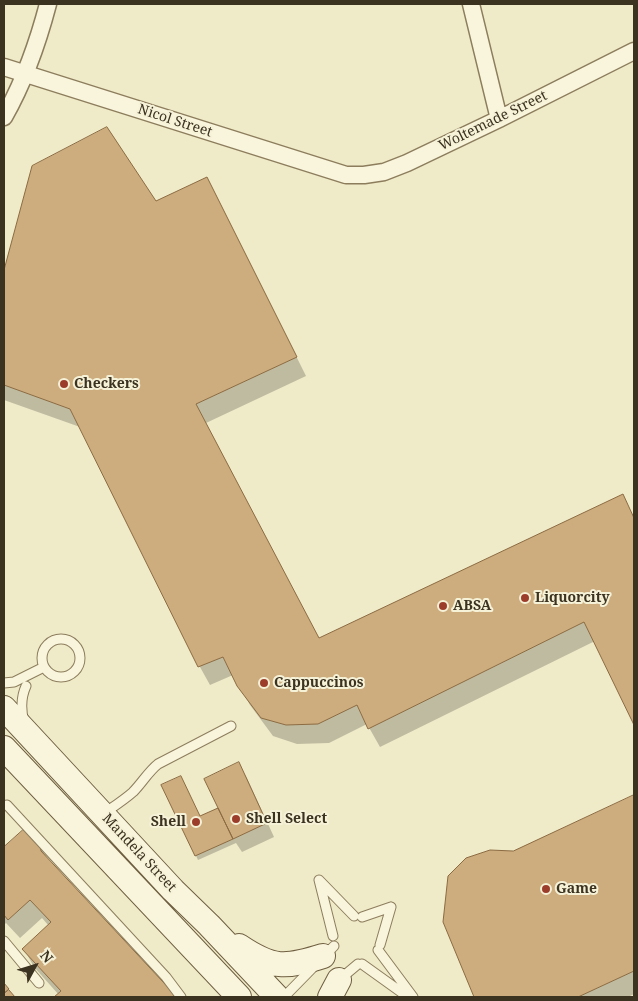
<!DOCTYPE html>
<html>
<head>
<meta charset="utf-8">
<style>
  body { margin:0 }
  #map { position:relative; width:638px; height:1001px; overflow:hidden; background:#efeac8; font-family:"Noto Serif",serif }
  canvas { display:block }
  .frame { position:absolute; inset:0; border:5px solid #3c3220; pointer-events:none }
  .north { position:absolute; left:10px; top:941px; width:50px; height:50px; -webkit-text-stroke:4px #f6f2d8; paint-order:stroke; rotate:51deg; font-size:14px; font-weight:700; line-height:20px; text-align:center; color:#3c3220 }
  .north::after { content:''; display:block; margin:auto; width:18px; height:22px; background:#3c3220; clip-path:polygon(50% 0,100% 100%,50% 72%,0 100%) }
</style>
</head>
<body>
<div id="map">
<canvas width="638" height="1001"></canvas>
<div class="frame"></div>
<div class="north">N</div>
</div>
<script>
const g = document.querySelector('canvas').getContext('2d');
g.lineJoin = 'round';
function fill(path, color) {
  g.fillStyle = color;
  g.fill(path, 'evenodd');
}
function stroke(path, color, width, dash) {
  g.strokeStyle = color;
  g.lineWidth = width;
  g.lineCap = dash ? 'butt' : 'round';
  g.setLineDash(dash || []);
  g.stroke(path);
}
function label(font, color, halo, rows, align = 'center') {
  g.font = font + ' "Noto Serif",serif';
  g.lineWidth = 4;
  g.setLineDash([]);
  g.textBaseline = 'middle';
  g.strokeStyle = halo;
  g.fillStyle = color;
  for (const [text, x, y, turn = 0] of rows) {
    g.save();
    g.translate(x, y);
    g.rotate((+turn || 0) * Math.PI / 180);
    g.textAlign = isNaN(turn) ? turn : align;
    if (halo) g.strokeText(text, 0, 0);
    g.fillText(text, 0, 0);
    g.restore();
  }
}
const shadow = new Path2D(`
  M33 167 155 202 207 178 217 197 306 376 206 423 319 639 622 496 634 517V722L595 641 380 747 367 724 329 743 297 744 273 736 250 705 233 675 210 685 200 667 80 427 4 400V275Z
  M239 764 247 778 274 837 242 852 236 843 198 860 163 786 200 817 220 808Z
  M634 796V994L628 997H475L444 921 513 852Z
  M39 845 48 860 175 997H56L59 995 34 967 24 949 49 926 42 918 20 938 6 923 4 925V860Z`);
const building = new Path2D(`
  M107 127 156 201 207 177 297 357 196 404 319 638 623 494 634 518V725L584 622 368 729 357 705 318 724 286 725 261 718 237 686 223 657 198 667 70 409 4 385V270L32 166Z
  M239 762 267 823 233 839 204 779Z
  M181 776 200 816 218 808 233 839 195 856 161 785Z
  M634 795V971L578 997H474L443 922 448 876 466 858 490 850 513 851Z
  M23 830 28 831 40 844 41 851 177 997H54L61 991 22 949 51 922 30 900 8 920 4 915V847Z
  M4 983 9 989 4 993Z
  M9 990 15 997H4V994Z`);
const service = new Path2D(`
  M42 658a19 19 0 1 1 38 0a19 19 0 1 1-38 0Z
  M4 683 14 682 44 667
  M24 722C21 711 21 697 26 686
  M7 805 166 977 181 997
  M103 814C113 807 124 800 133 792 142 783 148 772 158 764L231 726
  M319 880 333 936
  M319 880 354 916
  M362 917 391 907
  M4 941 39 983
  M380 945 391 907
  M378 950 413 997
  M362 964 408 997
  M339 980 358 964
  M284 997 334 946`);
const minor = new Path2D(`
  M471 4 499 119
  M4 67 346 175H364L384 172 407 163 499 119 634 51
  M4 117C24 82 38 42 48 4`);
const secondary = new Path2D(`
  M4 708 173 890 209 925 277 997
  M4 748 239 997
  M239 946C273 969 285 968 323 956
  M330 997 339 980`);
const markers = [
  [64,384,5,"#9c3d2c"],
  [525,598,5,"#9c3d2c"],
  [443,606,5,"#9c3d2c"],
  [264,683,5,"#9c3d2c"],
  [236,819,5,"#9c3d2c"],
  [196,822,5,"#9c3d2c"],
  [546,889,5,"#9c3d2c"]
];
const streetNames = [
  ["Nicol Street",175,121,18],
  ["Woltemade Street",493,121,-26],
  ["Mandela Street",139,853,47]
];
const poiNames = [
  ["Checkers",74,384],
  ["Liquorcity",535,598],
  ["ABSA",453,606],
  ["Cappuccinos",274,683],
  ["Shell Select",246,819],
  ["Shell",186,822,"right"],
  ["Game",556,889]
];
fill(shadow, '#0003');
fill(building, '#cdac7e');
stroke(building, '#8b6b42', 1);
stroke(service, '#8c7d5d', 11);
stroke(minor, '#8c7d5d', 19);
stroke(secondary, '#6e5e40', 26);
stroke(service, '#f9f5dc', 9);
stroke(minor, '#f9f5dc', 16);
stroke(secondary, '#f9f5dc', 24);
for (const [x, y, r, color] of markers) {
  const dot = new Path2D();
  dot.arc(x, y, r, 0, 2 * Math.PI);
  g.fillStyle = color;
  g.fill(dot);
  stroke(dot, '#f6f2d8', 2);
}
label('14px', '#3c3220', '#f6f2d8', streetNames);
label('bold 14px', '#3c3220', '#f6f2d8', poiNames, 'left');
</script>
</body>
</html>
